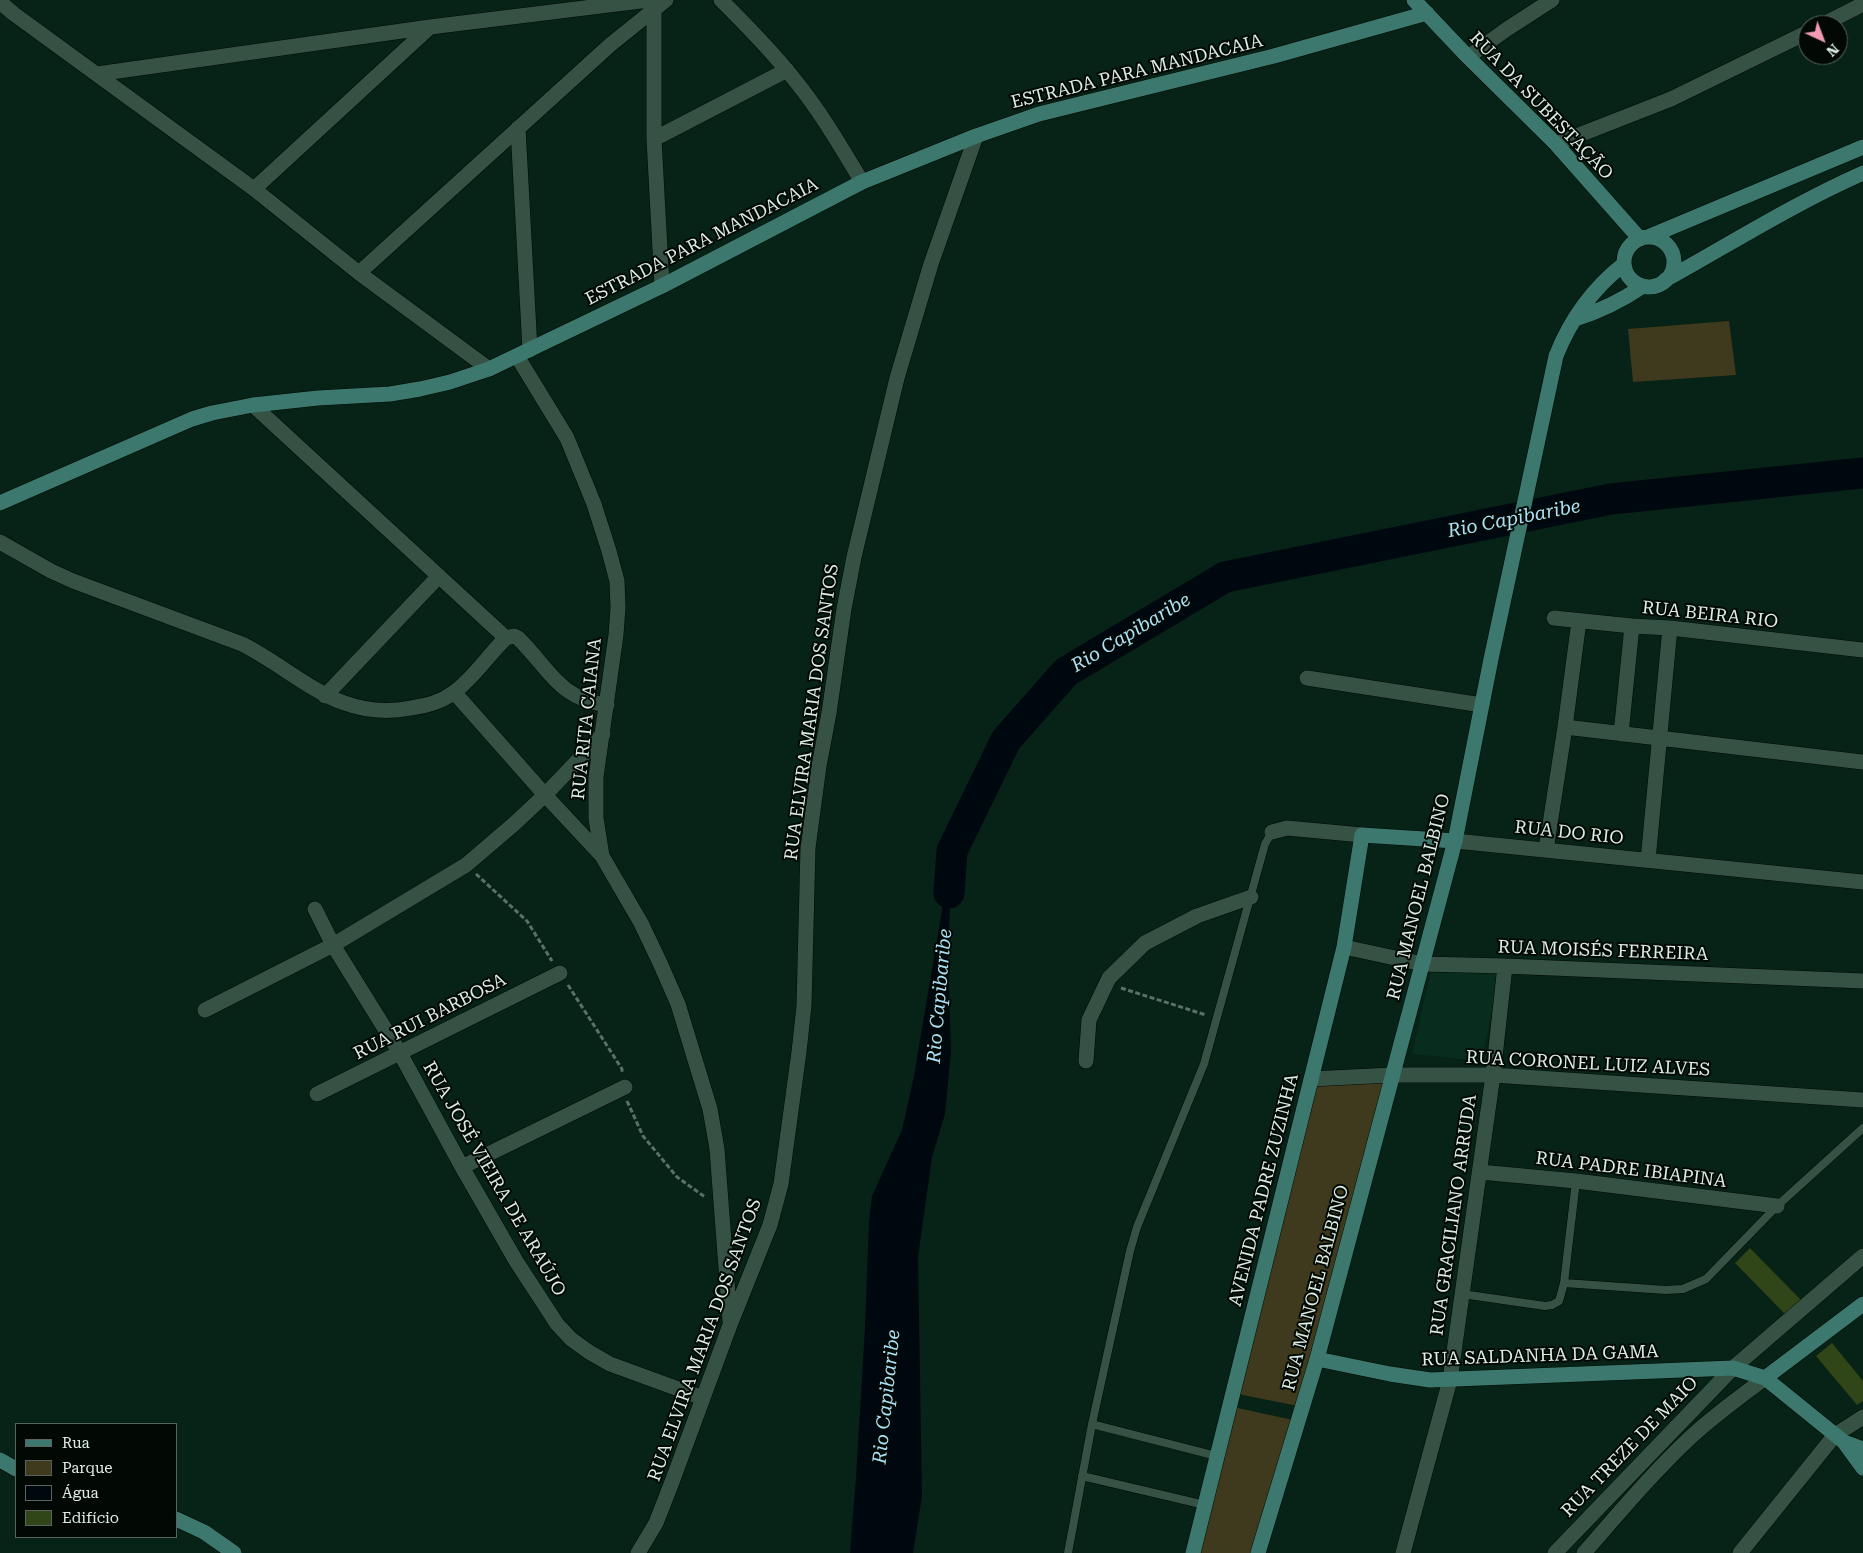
<!DOCTYPE html>
<html>
<head>
<meta charset="utf-8">
<style>
  body { margin:0 }
  #map { position:relative; width:1863px; height:1553px; overflow:hidden; background:#072216; font-family:"Roboto Serif",serif }
  canvas { display:block }
  .legend { position:absolute; left:15px; top:1423px; width:162px; height:115px; box-sizing:border-box; background:#020905; border:1px solid #5a645e; margin:0; padding:6px 9px; list-style:none; font-size:15px; color:#ddede4 }
  .legend li { display:flex; align-items:center; gap:10px; height:25px }
  .legend b { width:25px; border:1px solid #5a645e }
  .north { position:absolute; left:1798px; top:15px; width:50px; height:50px; box-sizing:border-box; background:#020905; border:1px solid #5a645e; border-radius:50%; rotate:137deg; font-size:14px; font-weight:700; line-height:20px; text-align:center; color:#ddede4 }
  .north::after { content:''; display:block; margin:auto; width:18px; height:22px; background:#f19ab1; clip-path:polygon(50% 0,100% 100%,50% 72%,0 100%) }
</style>
</head>
<body>
<div id="map">
<canvas width="1863" height="1553"></canvas>
<ul class="legend">
<li><b style="height:6px;background:#3c786d"></b>Rua</li>
<li><b style="height:14px;background:#3f3a1d"></b>Parque</li>
<li><b style="height:14px;background:#00080f"></b>Água</li>
<li><b style="height:14px;background:#304518"></b>Edifício</li>
</ul>
<div class="north">N</div>
</div>
<script>
const g = document.querySelector('canvas').getContext('2d');
g.lineJoin = 'round';
function fill(path, color) {
  g.fillStyle = color;
  g.fill(path, 'evenodd');
}
function stroke(path, color, width, dash) {
  g.strokeStyle = color;
  g.lineWidth = width;
  g.lineCap = dash ? 'butt' : 'round';
  g.setLineDash(dash || []);
  g.stroke(path);
}
function label(font, color, halo, rows, align = 'center') {
  g.font = font + ' "Roboto Serif",serif';
  g.lineWidth = 4;
  g.setLineDash([]);
  g.textBaseline = 'middle';
  g.strokeStyle = halo;
  g.fillStyle = color;
  for (const [text, x, y, turn = 0] of rows) {
    g.save();
    g.translate(x, y);
    g.rotate((+turn || 0) * Math.PI / 180);
    g.textAlign = isNaN(turn) ? turn : align;
    if (halo) g.strokeText(text, 0, 0);
    g.fillText(text, 0, 0);
    g.restore();
  }
}
const built = new Path2D(`
  M1431 971 1499 973 1482 1061 1412 1054Z`);
const green = new Path2D(`
  M1729 321 1736 375 1633 382 1628 329Z
  M1387 1080 1298 1406 1238 1394 1313 1082Z
  M1233 1407 1293 1420 1253 1553H1196Z`);
const water = new Path2D(`
  M952 851 948 961 951 1051 945 1114 932 1157 918 1257 922 1496 913 1553H850L856 1478 865 1328 869 1222 872 1196 902 1130 914 1076Z`);
const river = new Path2D(`
  M949 893 952 851 1006 740 1066 672 1225 577 1611 499 1863 473`);
const building = new Path2D(`
  M1750 1248 1801 1300 1786 1315 1735 1263Z
  M1832 1343 1863 1381V1401L1857 1405 1816 1356Z`);
const path = new Path2D(`
  M476 874 527 921 552 961
  M568 985 622 1069V1073
  M1121 988 1206 1015
  M627 1101 643 1136 677 1177 705 1197`);
const lane = new Path2D(`
  M1564 1283 1666 1290 1683 1289 1706 1279 1777 1206 1863 1128
  M1462 1294 1545 1306 1552 1305 1559 1301 1564 1283 1576 1181
  M1092 1424 1217 1456
  M1082 1476 1205 1505
  M1068 1553 1092 1424 1130 1251 1137 1227 1204 1064 1265 844 1272 832`);
const street = new Path2D(`
  M721 0C754 33 788 68 815 107 832 131 847 157 862 182
  M0 2 14 14 254 189 359 273 489 369
  M654 8V139L662 286
  M1822 25 1863 4
  M1468 57 1507 29 1552 0
  M97 74 430 27 649 0
  M518 128 530 350
  M654 139 787 70
  M1556 144 1671 99 1808 32
  M254 189 430 27
  M359 273 610 45 666 0
  M517 356 567 438 594 504 609 551 617 581 618 608 616 635 596 777V818L602 856 641 923 660 963 678 1004 710 1109 717 1149 730 1321
  M253 405 506 638
  M0 542 51 571 73 581 242 644C301 674 338 722 411 708 426 706 441 702 453 693 474 678 488 655 506 638
  M1554 618 1632 626 1670 628 1863 650
  M506 638 514 636 518 638C550 669 557 698 607 705
  M1307 678 1482 705
  M454 692 545 795 602 856
  M325 696 439 576
  M1565 727 1863 762
  M1621 734 1632 626
  M1272 832 1287 828 1362 835
  M1455 841 1863 882
  M1546 850 1565 727 1579 621
  M1648 860 1670 628
  M315 909 333 945 400 1053 462 1167 516 1261 557 1324 571 1339 589 1352 610 1364 703 1398
  M1344 947 1423 964 1505 966 1863 981
  M205 1010 333 945 466 865 514 824 545 795 603 734
  M1086 1061 1089 1020 1109 978 1145 943 1197 916 1251 897
  M1311 1079 1392 1075H1493L1863 1100
  M317 1094 560 973
  M462 1167 625 1087
  M1480 1172 1576 1181 1777 1206
  M638 1553 656 1523 672 1482 730 1325 770 1225 781 1184 799 1052 804 1006 808 848 819 766 829 713 844 609 854 557 897 378 931 264 976 136
  M1403 1553 1450 1380 1493 1075 1505 966
  M1555 1553 1733 1368 1863 1256
  M1584 1553C1619 1513 1654 1471 1693 1435 1716 1414 1741 1396 1765 1378
  M1740 1553 1835 1435 1863 1417`);
const secondary = new Path2D(`
  M1414 0 1468 57 1556 144 1640 239
  M1648 237 1863 147
  M1624 262a25 25 0 1 1 50 0a25 25 0 1 1-50 0Z
  M1665 280C1730 244 1795 203 1863 173
  M1575 319C1601 311 1621 301 1643 286
  M0 503 192 419 212 413 253 405 318 398 390 394 420 389 450 382 489 369 662 286 862 182 976 136 1039 114 1274 56 1427 13
  M1317 1359 1390 1374 1430 1380 1733 1368 1765 1378 1844 1442 1863 1449
  M1765 1378 1863 1304
  M1844 1442 1863 1468
  M0 1460 16 1469
  M176 1519 204 1532 234 1553
  M1193 1553 1344 947 1362 835 1455 841
  M1258 1553 1317 1359 1455 841 1491 659 1556 356C1571 318 1592 289 1624 264`);
const streetNames = [
  ["ESTRADA PARA MANDACAIA",1137,72,-14],
  ["RUA DA SUBESTAÇÃO",1541,106,46],
  ["ESTRADA PARA MANDACAIA",702,242,-27],
  ["RUA BEIRA RIO",1710,615,6],
  ["RUA ELVIRA MARIA DOS SANTOS",812,712,-82],
  ["RUA RITA CAIANA",587,719,-84],
  ["RUA DO RIO",1569,833,6],
  ["RUA MANOEL BALBINO",1419,897,-76],
  ["RUA MOISÉS FERREIRA",1603,951,2],
  ["RUA RUI BARBOSA",430,1017,-27],
  ["RUA CORONEL LUIZ ALVES",1588,1064,3],
  ["RUA PADRE IBIAPINA",1631,1170,7],
  ["RUA JOSÉ VIEIRA DE ARAÚJO",494,1179,60],
  ["AVENIDA PADRE ZUZINHA",1264,1190,-76],
  ["RUA GRACILIANO ARRUDA",1454,1215,-82],
  ["RUA MANOEL BALBINO",1316,1288,-75],
  ["RUA ELVIRA MARIA DOS SANTOS",705,1340,-70],
  ["RUA SALDANHA DA GAMA",1540,1356,-2],
  ["RUA TREZE DE MAIO",1630,1447,-46]
];
const waterNames = [
  ["Rio Capibaribe",1514,519,-11],
  ["Rio Capibaribe",1131,633,-31],
  ["Rio Capibaribe",940,996,-85],
  ["Rio Capibaribe",887,1397,-84]
];
fill(built, '#082c1e');
fill(green, '#3f3a1d');
fill(water, '#00080f');
stroke(river, '#00080f', 31);
fill(building, '#304518');
stroke(lane, '#000b03', 9);
stroke(street, '#000b03', 16);
stroke(secondary, '#000b03', 16);
stroke(path, '#5b7167', 3, [5, 2.5]);
stroke(lane, '#365244', 8);
stroke(street, '#365244', 15);
stroke(secondary, '#3c786d', 15);
label('18px', '#ddede4', '#020905', streetNames);
label('italic 19px', '#abe0f6', '#020905', waterNames);
</script>
</body>
</html>
